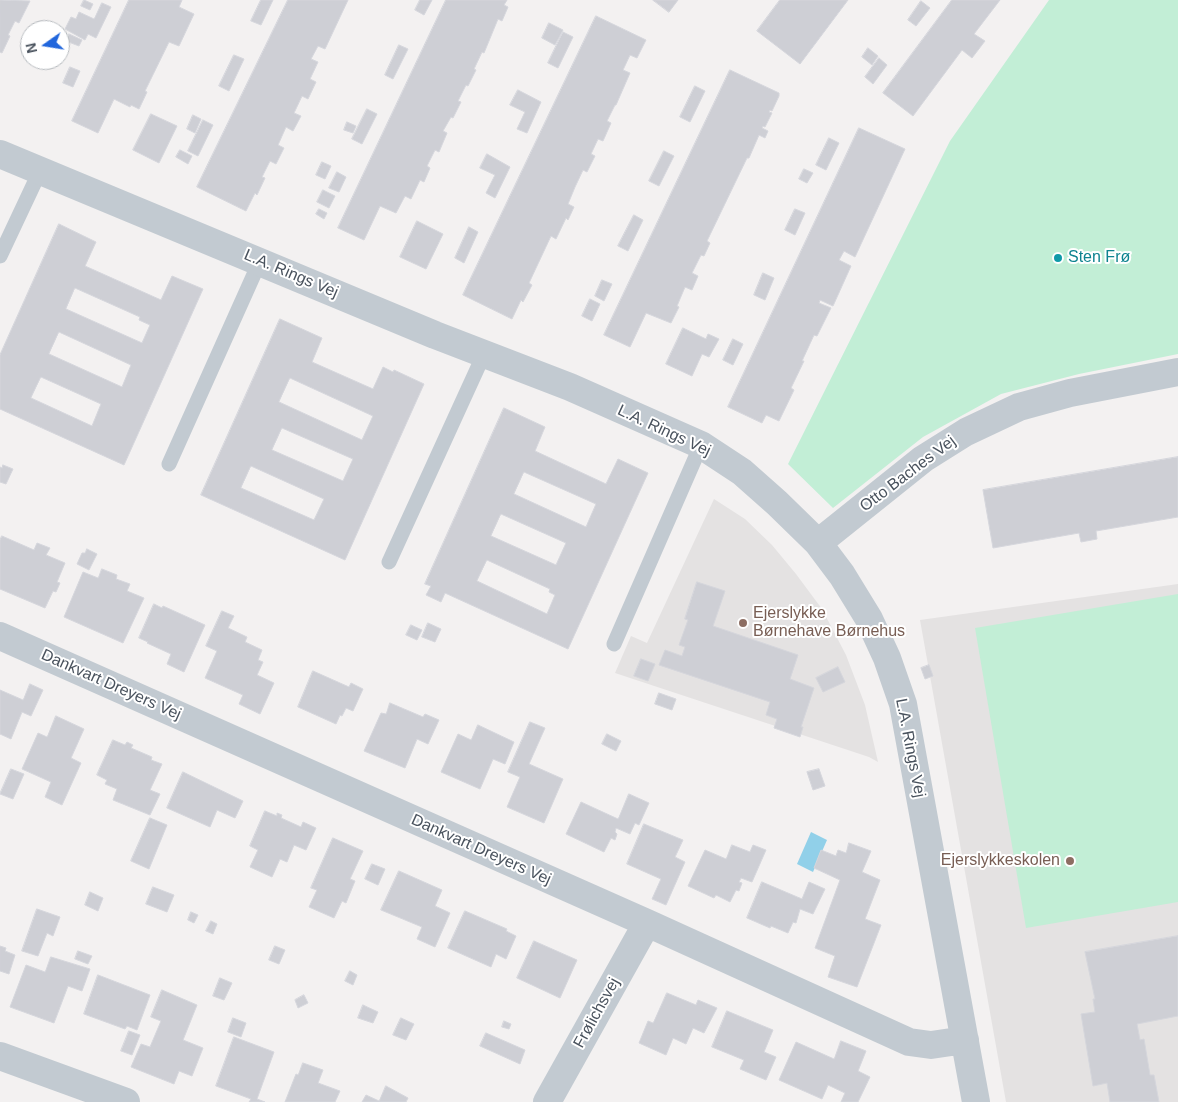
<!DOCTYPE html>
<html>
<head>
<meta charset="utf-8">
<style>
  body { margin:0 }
  #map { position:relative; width:1178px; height:1102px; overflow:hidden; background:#f3f1f1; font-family:Arial,sans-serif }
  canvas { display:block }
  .north { position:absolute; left:20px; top:20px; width:50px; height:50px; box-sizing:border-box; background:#fff; border:1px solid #b6babe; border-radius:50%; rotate:257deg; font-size:14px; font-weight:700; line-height:20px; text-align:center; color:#49525d }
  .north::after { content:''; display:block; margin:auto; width:18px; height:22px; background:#2166dc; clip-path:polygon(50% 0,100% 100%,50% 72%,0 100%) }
</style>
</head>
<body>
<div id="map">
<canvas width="1178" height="1102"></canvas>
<div class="north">N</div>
</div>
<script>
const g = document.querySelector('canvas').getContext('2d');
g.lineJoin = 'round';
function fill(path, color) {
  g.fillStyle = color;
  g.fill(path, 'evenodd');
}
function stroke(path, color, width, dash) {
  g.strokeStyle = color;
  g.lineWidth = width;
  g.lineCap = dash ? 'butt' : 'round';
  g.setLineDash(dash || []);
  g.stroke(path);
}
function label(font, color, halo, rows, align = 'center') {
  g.font = font + ' Arial,sans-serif';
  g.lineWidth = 4;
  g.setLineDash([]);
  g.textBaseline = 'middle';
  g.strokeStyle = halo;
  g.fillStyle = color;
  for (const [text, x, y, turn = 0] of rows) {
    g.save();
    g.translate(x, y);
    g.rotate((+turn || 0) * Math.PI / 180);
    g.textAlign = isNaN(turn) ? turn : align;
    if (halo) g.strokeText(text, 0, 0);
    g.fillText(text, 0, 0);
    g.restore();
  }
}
const education = new Path2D(`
  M714 499 745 519 772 545 796 574 822 609 846 655 865 705 878 762 869 757 615 673 631 636 647 643Z
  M1178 584V1102H1006L920 620Z`);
const green = new Path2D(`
  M1049 0H1178V354L1079 374 1001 394 923 437 833 508 788 464 950 141Z
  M1178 594V902L1026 928 975 628Z`);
const water = new Path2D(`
  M811 832 827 840 813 872 797 864Z`);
const building = new Path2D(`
  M0 0 30 1 19 23 15 21 8 35 10 36 2 53 0 52Z
  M84 0 93 4 90 10 81 6Z
  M129 0H182L179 7 194 14 179 46 169 42 145 91 147 92 139 109 131 105 130 107 114 99 98 133 72 121Z
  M261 0H273L261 25 251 21Z
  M288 0H348L325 49 318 46 311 59 318 62 310 79 316 82 308 99 302 96 294 113 301 116 293 131 286 127 278 145 284 148 276 164 270 161 262 177 265 178 257 195 255 193 246 211 197 187Z
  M420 0H432L424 15 415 10Z
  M446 0H507L504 5 508 7 502 21 498 19 484 53 482 52 474 69 476 70 468 86 466 85 458 101 461 102 453 118 451 117 443 131 447 133 439 152 435 150 427 166 430 168 424 182 420 180 411 199 405 196 396 213 380 206 364 240 338 228Z
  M653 0H678L669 12Z
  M780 0H848L800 64 757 31Z
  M952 0H1000L974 34 985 41 972 58 962 50 913 116 883 93Z
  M921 1 930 8 916 26 908 20Z
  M102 3 111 7 96 38 88 34 85 40 65 29 71 17 76 19 79 12 94 19Z
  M596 16 646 40 637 58 630 55 623 70 630 73 616 105H615L607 121 611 123 603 141 598 139 591 154 595 156 587 172 583 170 575 187 568 204 574 207 568 220 566 218 556 239 551 236 529 283 532 285 523 302 521 300 512 319 463 295Z
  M549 23 563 30 555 45 542 38Z
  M563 32 573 37 558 68 548 63Z
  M69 34 82 40 79 46 66 41Z
  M399 45 408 49 393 79 385 75Z
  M868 48 878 56 872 65 862 57Z
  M234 55 244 59 229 91 219 86Z
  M879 58 887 65 873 84 865 77Z
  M70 67 80 71 73 87 63 83Z
  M730 70 779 93V96L772 111 770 110 769 112 772 113 765 127 763 126 762 128 768 131 765 138 759 135 749 158H747L707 241 710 243 704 256 701 255 692 273 698 276 692 290 685 287 677 306 679 307 671 323 646 313 630 347 604 335Z
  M695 86 705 91 690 122 680 117Z
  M518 90 541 102 527 133 517 129 525 112 510 105Z
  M367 109 377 114 362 144 352 139Z
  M151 114 177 126 159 163 133 150Z
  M193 115 201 119 195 133 187 129Z
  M203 120 213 125 198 156 188 151Z
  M347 122 356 126 353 133 344 130Z
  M859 128 905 149 855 257 844 251 839 260 851 266 833 306 820 300 819 303 831 308 817 336 814 335 802 361H804L791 388 794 390 779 421 766 415 762 423 728 407Z
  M829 138 839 143 826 170 816 165Z
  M180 150 192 156 188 164 176 157Z
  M664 151 674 156 659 186 649 181Z
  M487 154 510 167 495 198 486 193 495 175 480 168Z
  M322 162 331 166 325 179 316 175Z
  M804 169 813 173 807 183 799 179Z
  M337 172 346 177 339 192 329 188Z
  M323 190 335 196 329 208 317 202Z
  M319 209 327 213 324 219 316 214Z
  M795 209 805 213 795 235 785 230Z
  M634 215 643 220 628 251 618 246Z
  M417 221 443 234 426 269 400 257Z
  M59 224 96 242 85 266 161 300 172 276 203 289 124 465 0 409V355ZM75 288 140 317 139 320 150 325 142 343 66 309ZM59 332 131 365 122 387 49 354ZM41 377 101 404 92 426 31 398Z
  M469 227 478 232 464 263 455 258Z
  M763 273 774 278 765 300 754 295Z
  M602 280 612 284 604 301 595 296Z
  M590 299 600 304 592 321 582 316Z
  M280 319 322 338 312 362 373 389 383 367 393 372 394 370 424 384 345 560 201 495ZM290 378 373 416 362 440 279 402ZM282 428 353 459 343 481 272 450ZM251 466 324 499 314 520 241 488Z
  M683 328 706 339 708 334 719 339 709 357 702 354 692 376 666 364Z
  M733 339 743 344 733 365 723 360Z
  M504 408 545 427 535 451 606 484 618 459 648 473 568 649 445 593 441 602 426 595 431 586 425 584ZM524 472 596 504 586 527 514 494ZM501 514 566 543 556 565 491 536ZM487 560 550 589 549 592 555 595 547 614 477 581Z
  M1178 457V517L1096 531 1097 539 1081 542 1079 533 993 548 983 490Z
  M3 465 13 469 6 484 0 482V467L2 468Z
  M2 536 34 550 37 543 50 548 46 555 65 563 57 582 60 583 56 592 53 591 45 608 0 589V540Z
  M87 549 97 554 89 570 77 564 82 553H85Z
  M102 569 117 575 116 579 130 584 127 591 144 598 123 643 64 617 83 572 98 578Z
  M697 582 725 591 713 626 798 655 790 679 814 688 801 727H803L800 737 774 728 777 719 766 715 770 702 659 665 665 650 682 656 685 647 679 645 688 620 685 619Z
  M154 604 162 608 163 606 205 625 184 672 167 664 171 654 147 643 148 642 139 638Z
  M222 611 234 616 228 628 247 637 245 642 262 650 258 660 263 662 257 675 274 683 260 714 239 704 243 695 205 678 217 651 206 646Z
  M428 623 441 629 435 642 422 637Z
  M411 625 422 630 417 640 406 635Z
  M641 659 655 664 648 681 634 676Z
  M929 665 933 676 925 679 921 668Z
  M838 667 845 682 823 692 816 678Z
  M313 671 349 687 351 683 363 689 353 711 346 708 342 716 340 715 336 724 298 707Z
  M30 684 43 690 31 716 22 712 11 739 0 734V690L23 700Z
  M659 693 676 699 672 710 655 704Z
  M390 703 423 717 425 714 439 720 428 744 417 739 405 768 364 751 381 713 386 714Z
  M56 716 84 729 71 758 81 763 62 805 45 797 51 782 22 769 38 733 47 737Z
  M530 722 545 728 529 764 563 779 544 823 507 807 520 777 508 772Z
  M478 725 514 742 505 764 493 759 480 789 441 772 458 734 471 740Z
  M607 734 621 741 616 751 602 744Z
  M113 740 125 745 127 742 133 745 131 748 152 757 151 760 162 764 150 790 160 794 150 815 113 800 117 789 105 784 107 780 97 775Z
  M11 769 24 774 13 799 0 794Z
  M819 769 825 786 813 790 807 772Z
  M183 772 243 801 235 818 217 810 210 827 167 808Z
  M629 794 649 803 639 825 635 823 630 834 616 828 615 832 617 834 615 840 611 838 604 852 566 834 581 802 618 819Z
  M265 811 277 816V813L282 815 281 818 301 827 303 822 316 828 306 850 294 845 287 862 280 859 272 877 250 867 258 850 250 846Z
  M150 818 167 825 149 869 131 861Z
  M644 824 683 840 675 857 685 862 666 905 652 899 661 879 627 864Z
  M333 838 363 851 350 879 355 881 346 903 342 901 334 918 309 907 317 890 311 888Z
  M849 843 871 851 862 872 880 880 865 919 881 925 857 987 828 977 835 956 815 948 840 880 814 868 821 850 836 856 838 850 846 853Z
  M732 845 750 852 753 845 766 850 752 882 741 878 739 882 742 883 739 891 736 890 730 902 716 895 714 898 688 886 705 850 726 859Z
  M372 864 385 869 378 885 365 879Z
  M399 871 442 890 435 906 450 913 435 947 417 939 422 927 381 910Z
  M762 882 802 899 809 882 825 889 813 914 800 909 796 923 793 922 788 933 771 926 770 928 747 918Z
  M153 887 174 895 167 912 146 904Z
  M90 892 103 898 98 911 85 905Z
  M37 909 60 917 53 936 47 933 38 956 22 951Z
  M465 911 507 929 506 931 516 936 506 959 496 954 491 967 448 948Z
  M191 912 198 915 194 923 188 920Z
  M211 921 217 924 213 934 206 931Z
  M1178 936V1016L1137 1024 1140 1040 1144 1039 1150 1075H1154L1159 1102H1110L1107 1083 1093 1086 1081 1014 1095 1012 1093 999H1095L1085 952Z
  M534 941 577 960 560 998 517 978Z
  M0 946 6 948 5 951 15 955 9 974 0 971Z
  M275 946 285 950 279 964 269 960Z
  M78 951 92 956 88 964 75 959Z
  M51 957 90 969 82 991 68 986 54 1023 10 1007 26 965 45 972Z
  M350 971 357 975 353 985 345 981Z
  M98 975 150 995 137 1030 127 1026 125 1029 84 1014Z
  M220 978 232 983 224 1000 213 996Z
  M162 990 197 1005 183 1040 203 1048 192 1076 179 1071 174 1084 131 1067 141 1044 150 1047 161 1021 151 1017Z
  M667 993 696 1005 698 1000 717 1008 704 1033 693 1028 686 1044 673 1038 666 1055 639 1043 648 1021 653 1023Z
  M304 995 308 1003 298 1008 295 1000Z
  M363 1005 378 1012 373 1023 358 1018Z
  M727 1011 773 1030 764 1052 776 1057 766 1080 740 1069 744 1060 712 1047Z
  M233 1018 246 1023 241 1037 228 1032Z
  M401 1018 414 1024 406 1040 393 1035Z
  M504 1021 511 1024 509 1029 502 1027Z
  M129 1031 140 1035 132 1055 121 1051Z
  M486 1033 525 1050 520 1064 480 1046Z
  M234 1037 274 1052 257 1099 265 1102H249L251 1099 216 1086Z
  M841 1041 866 1051 858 1071 870 1077 858 1102H841L845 1093 828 1085 822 1099 779 1080 796 1042 834 1059Z
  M303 1063 323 1070 318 1083 340 1091 335 1102H285L296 1074 298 1075Z
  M386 1086 408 1098 406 1102H362L366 1095 379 1101Z`);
const service = new Path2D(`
  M0 256 40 171
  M169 464 260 261
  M389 562 484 354
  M614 644 701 445`);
const minor = new Path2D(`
  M0 154 435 335 570 387 701 445 742 472 777 503 818 543 842 575 869 619 887 658 903 704 976 1102
  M818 543 923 459 966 432 1019 407 1070 393 1178 372
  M0 636 647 923 909 1042 931 1045 965 1040
  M0 1056 126 1102
  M547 1102 647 923`);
const markers = [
  [1058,258,5,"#0f9aa8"],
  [743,623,5,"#8d6e63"],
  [1070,861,5,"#8d6e63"]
];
const cultureNames = [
  ["Sten Frø",1068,258]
];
const streetNames = [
  ["L.A. Rings Vej",291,274,23],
  ["L.A. Rings Vej",664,431,25],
  ["Otto Baches Vej",908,474,-37],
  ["Dankvart Dreyers Vej",111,685,24],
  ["L.A. Rings Vej",910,748,79],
  ["Dankvart Dreyers Vej",481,850,24],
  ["Frølichsvej",597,1013,-61]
];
const educationNames = [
  ["Ejerslykke",753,614],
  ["Børnehave Børnehus",753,632],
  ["Ejerslykkeskolen",1060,861,"right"]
];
fill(education, '#e4e2e2');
fill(green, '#c2eed6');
fill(water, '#91d0e9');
fill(building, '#cecfd5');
stroke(building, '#d5d6dc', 1);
stroke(service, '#c2cad1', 15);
stroke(minor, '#c2cad1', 28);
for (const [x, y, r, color] of markers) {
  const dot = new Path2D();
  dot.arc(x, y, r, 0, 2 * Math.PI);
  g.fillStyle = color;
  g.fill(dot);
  stroke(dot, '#fff', 2);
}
label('16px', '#0d838f', '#fff', cultureNames, 'left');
label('16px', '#49525d', '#fff', streetNames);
label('16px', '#785e54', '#fff', educationNames, 'left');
</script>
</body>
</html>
